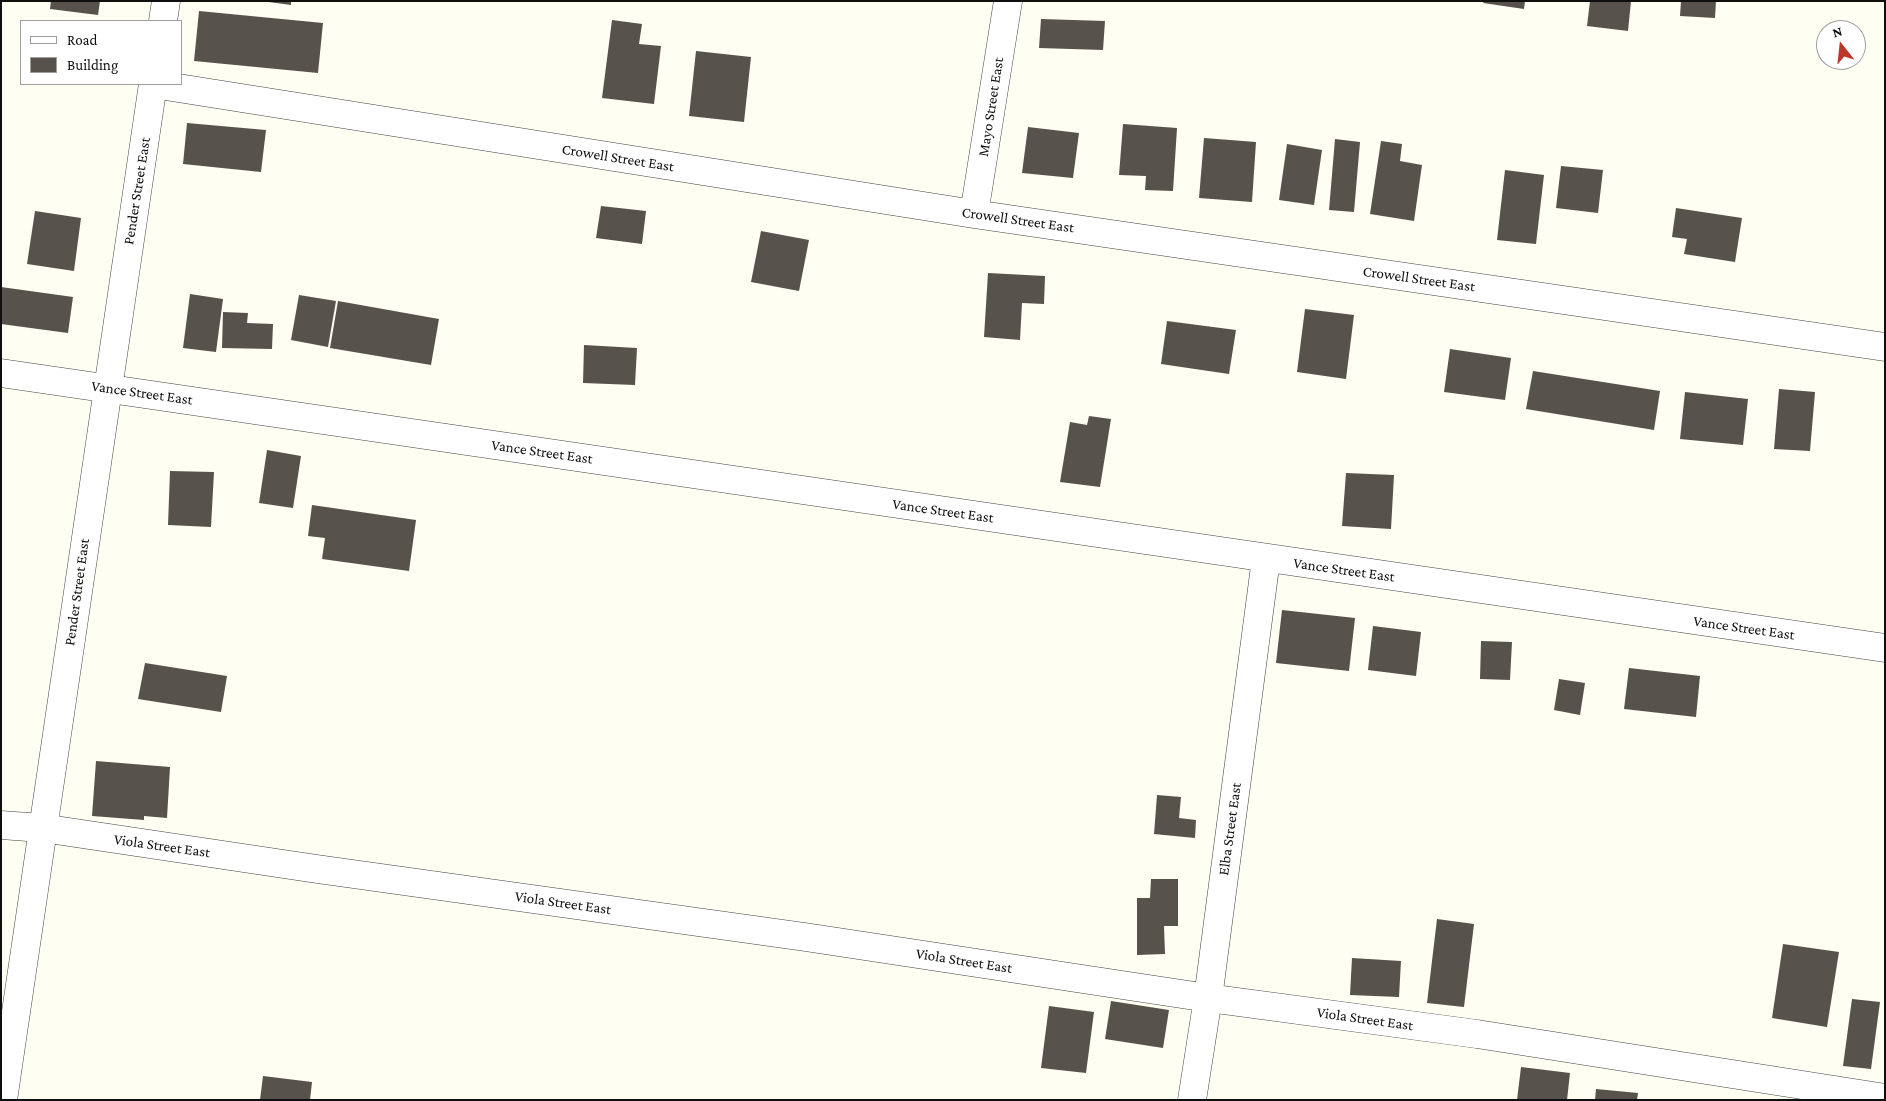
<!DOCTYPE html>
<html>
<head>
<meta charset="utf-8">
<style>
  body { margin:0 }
  #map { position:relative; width:1886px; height:1101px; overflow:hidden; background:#fffef2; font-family:"Crimson Pro",serif }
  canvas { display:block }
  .frame { position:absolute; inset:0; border:2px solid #0f0f0f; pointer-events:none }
  .legend { position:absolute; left:20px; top:20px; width:162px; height:65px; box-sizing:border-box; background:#fff; border:1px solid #9f9f9f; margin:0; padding:6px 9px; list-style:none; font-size:15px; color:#0f0f0f }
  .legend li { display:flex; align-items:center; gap:10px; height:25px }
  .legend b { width:25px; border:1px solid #9f9f9f }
  .north { position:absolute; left:1816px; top:20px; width:50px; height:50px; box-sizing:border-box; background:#fff; border:1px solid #9f9f9f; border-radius:50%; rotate:344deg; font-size:14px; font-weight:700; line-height:20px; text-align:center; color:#0f0f0f }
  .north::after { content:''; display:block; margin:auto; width:18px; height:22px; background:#bc372a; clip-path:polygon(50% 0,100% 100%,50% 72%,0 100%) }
</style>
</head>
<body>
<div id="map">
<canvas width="1886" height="1101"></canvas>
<div class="frame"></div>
<ul class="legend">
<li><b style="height:6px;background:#fff"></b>Road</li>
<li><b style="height:14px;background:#58524c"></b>Building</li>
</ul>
<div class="north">N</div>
</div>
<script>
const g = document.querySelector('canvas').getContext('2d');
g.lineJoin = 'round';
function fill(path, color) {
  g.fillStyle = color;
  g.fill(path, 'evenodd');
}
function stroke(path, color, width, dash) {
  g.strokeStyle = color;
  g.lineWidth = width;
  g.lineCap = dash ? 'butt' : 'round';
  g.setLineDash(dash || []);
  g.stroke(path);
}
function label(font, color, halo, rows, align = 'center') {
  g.font = font + ' "Crimson Pro",serif';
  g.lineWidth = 5;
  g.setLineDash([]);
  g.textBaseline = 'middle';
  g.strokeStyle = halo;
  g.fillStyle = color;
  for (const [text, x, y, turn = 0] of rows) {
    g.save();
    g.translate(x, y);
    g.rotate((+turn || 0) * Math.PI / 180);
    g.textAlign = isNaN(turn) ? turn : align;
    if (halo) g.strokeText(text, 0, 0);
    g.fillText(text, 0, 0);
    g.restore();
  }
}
const building = new Path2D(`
  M51 1H100L98 15 50 9Z
  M261 1H291V5Z
  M1484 1H1525L1524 9 1483 3Z
  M1590 1H1631L1628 31 1587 26Z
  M1681 1H1716L1715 18 1680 16Z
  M199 11 323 23 318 73 194 61Z
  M1041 19 1105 21 1103 50 1039 48Z
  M612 20 642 24 639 44 661 46 654 104 602 98Z
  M696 51 751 57 744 122 689 116Z
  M187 123 266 130 261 172 183 164Z
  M1123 124 1177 128 1173 191 1145 190 1146 176 1119 175Z
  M1028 127 1079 133 1073 178 1022 173Z
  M1204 138 1256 142 1252 202 1199 198Z
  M1335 139 1360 142 1354 212 1329 210Z
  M1381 141 1402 144 1400 161 1422 165 1414 221 1370 214Z
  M1287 144 1322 150 1314 205 1279 200Z
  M1561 166 1603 170 1598 213 1556 208Z
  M1505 170 1544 175 1536 244 1497 240Z
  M601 206 646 211 642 244 596 238Z
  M1676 208 1742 218 1735 262 1684 254 1687 239 1672 237Z
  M35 211 81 218 74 271 27 264Z
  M761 231 809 240 799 291 751 282Z
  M988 273 1045 276 1044 304 1022 303 1020 340 984 337Z
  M1 287 73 297 68 333 1 324Z
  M190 294 223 299 216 352 183 348Z
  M299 295 336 301 328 347 291 340Z
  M338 301 439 319 431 365 330 348Z
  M1305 309 1354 315 1346 379 1297 372Z
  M223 312 248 313 247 323 273 324 272 349 222 348Z
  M1167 321 1236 330 1229 374 1161 364Z
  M584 345 637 348 635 385 583 383Z
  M1450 349 1511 358 1505 400 1444 392Z
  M1533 371 1660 391 1654 430 1526 409Z
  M1779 389 1815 392 1810 451 1774 449Z
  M1685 392 1748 399 1743 445 1680 439Z
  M1089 416 1111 419 1100 487 1060 482 1070 422 1087 425Z
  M267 450 301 456 293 508 259 503Z
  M170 471 214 472 211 527 168 525Z
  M1346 473 1394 475 1391 529 1342 526Z
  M312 505 416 520 409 571 322 559 325 538 308 536Z
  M1282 610 1355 618 1349 671 1276 663Z
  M1373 626 1421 632 1416 676 1368 670Z
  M1481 641 1512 642 1510 680 1480 679Z
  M145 663 227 676 221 712 138 699Z
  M1629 668 1700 676 1696 717 1624 709Z
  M1559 679 1585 683 1580 715 1554 710Z
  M96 761 170 767 167 818 144 816V820L92 816Z
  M1157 795 1181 797 1179 818 1196 820 1195 838 1154 834Z
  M1151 879H1178V926H1164L1165 954 1137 955V898H1150Z
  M1437 919 1474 924 1464 1007 1427 1003Z
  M1783 944 1839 952 1827 1027 1772 1018Z
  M1352 958 1401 961 1399 997 1350 995Z
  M1852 999 1880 1002 1871 1069 1843 1066Z
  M1111 1001 1169 1010 1163 1048 1105 1039Z
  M1049 1006 1094 1012 1086 1073 1041 1068Z
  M1521 1067 1570 1073 1567 1100H1517Z
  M263 1076 312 1082 310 1100H260Z
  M1596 1089 1638 1093 1637 1100H1595Z`);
const minor = new Path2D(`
  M163 21 166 1
  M153 84 974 214 1885 347
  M974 214 1008 1
  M1 373 1885 648
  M1 825 42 828 317 869 805 937 1208 998 1477 1034 1885 1098
  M3 1100 153 84
  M1192 1100 1208 998 1266 559`);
const streetNames = [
  ["Mayo Street East",991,107,-81],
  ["Crowell Street East",618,158,9],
  ["Pender Street East",137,191,-81],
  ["Crowell Street East",1018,220,8],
  ["Crowell Street East",1419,279,8],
  ["Vance Street East",142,393,8],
  ["Vance Street East",542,452,8],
  ["Vance Street East",943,511,8],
  ["Vance Street East",1344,570,8],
  ["Pender Street East",77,592,-82],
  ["Vance Street East",1744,628,8],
  ["Elba Street East",1230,829,-82],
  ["Viola Street East",162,846,8],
  ["Viola Street East",563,903,8],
  ["Viola Street East",964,961,9],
  ["Viola Street East",1365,1019,8]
];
fill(building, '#58524c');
stroke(minor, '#424242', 29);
stroke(minor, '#fff', 28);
label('15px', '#0f0f0f', '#fff', streetNames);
</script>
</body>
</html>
